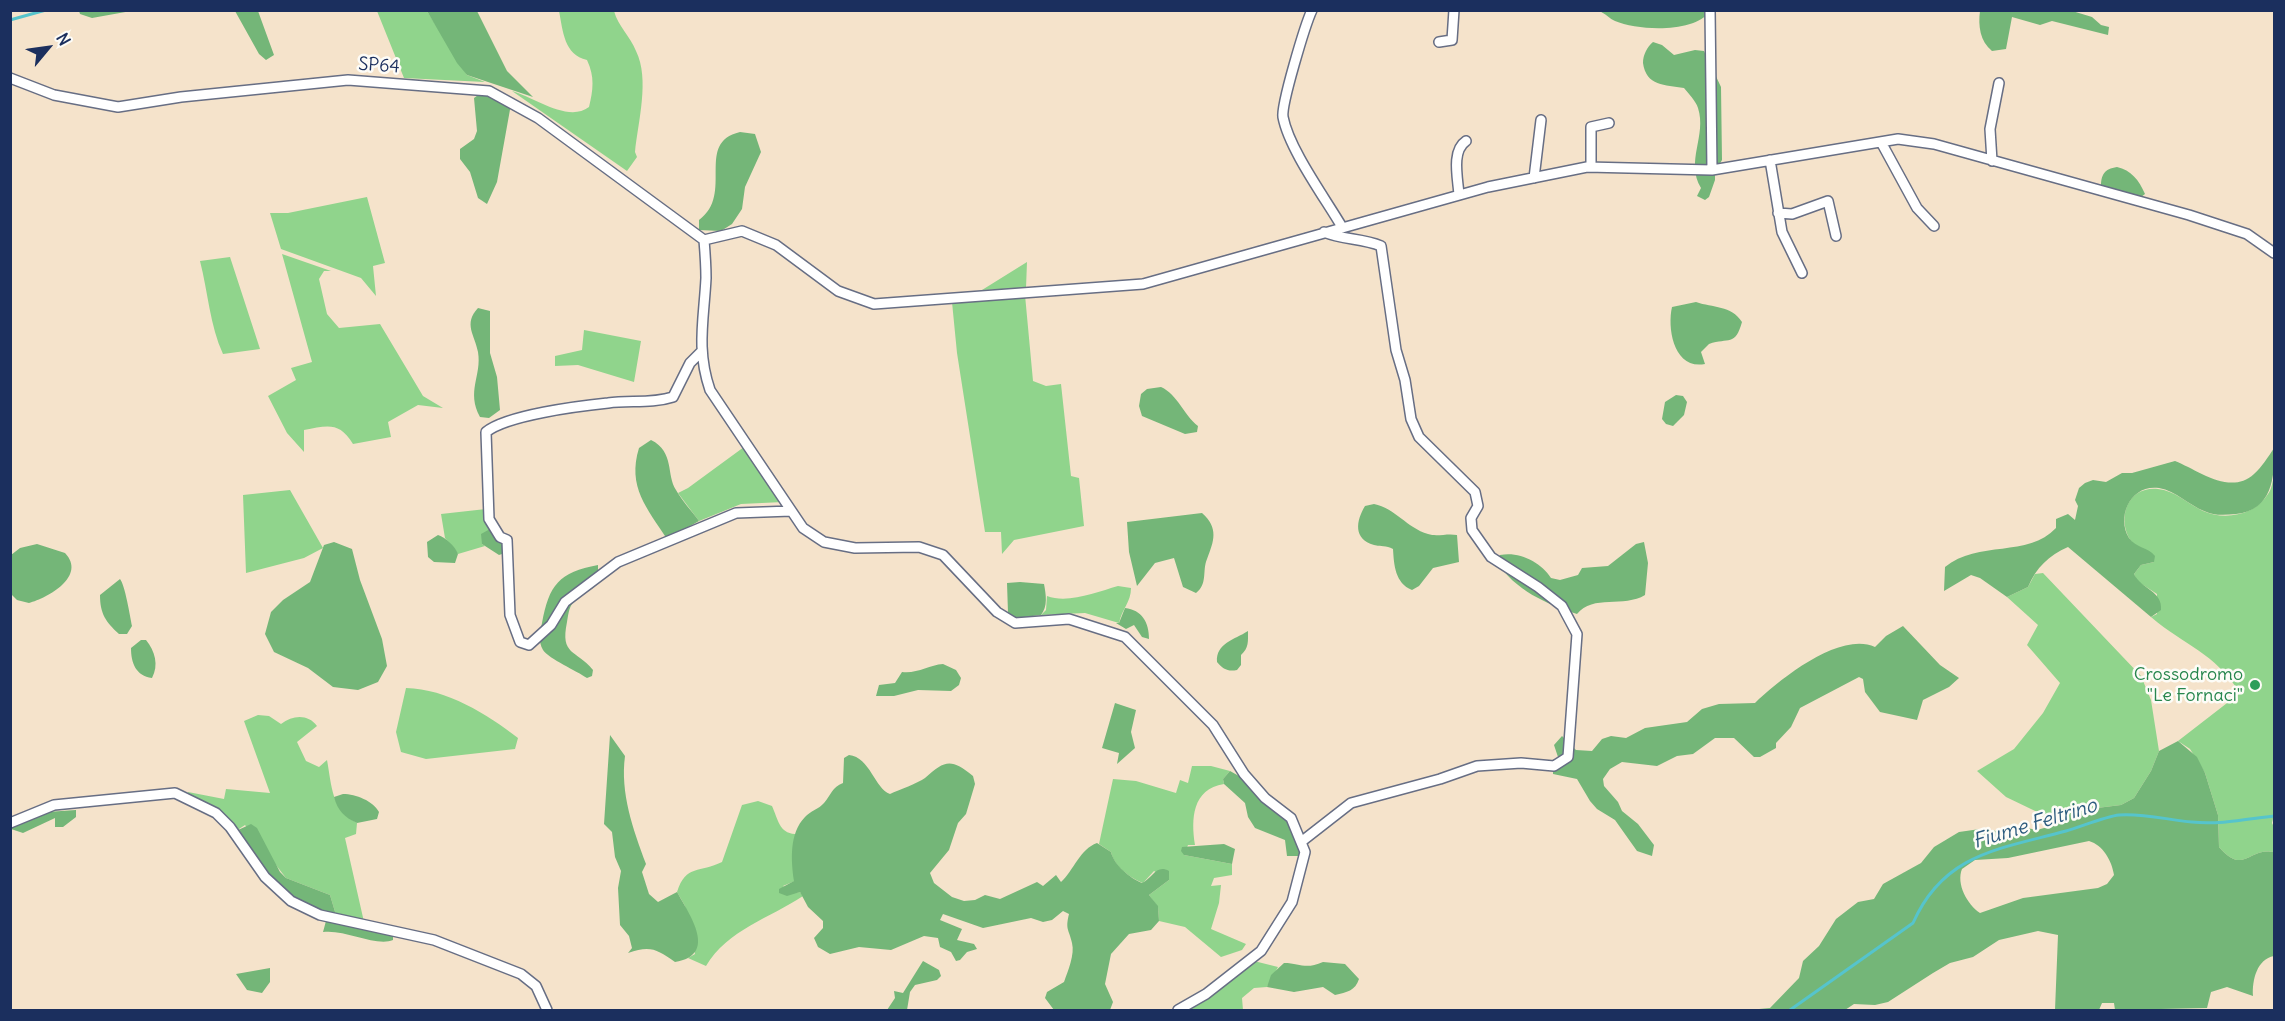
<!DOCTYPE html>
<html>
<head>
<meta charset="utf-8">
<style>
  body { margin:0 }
  #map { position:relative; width:2285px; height:1021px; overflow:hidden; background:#f5e3cb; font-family:Delius,sans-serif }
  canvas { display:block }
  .frame { position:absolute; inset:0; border:12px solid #1b2f5e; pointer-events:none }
  .north { position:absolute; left:18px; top:18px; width:60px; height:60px; -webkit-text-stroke:4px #fdfcf7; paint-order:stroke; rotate:61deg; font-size:16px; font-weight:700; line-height:24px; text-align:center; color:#1b2f5e }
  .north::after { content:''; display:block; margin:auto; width:21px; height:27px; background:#1b2f5e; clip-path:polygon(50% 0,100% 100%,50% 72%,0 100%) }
</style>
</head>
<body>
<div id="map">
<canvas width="2285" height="1021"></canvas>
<div class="frame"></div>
<div class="north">N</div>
</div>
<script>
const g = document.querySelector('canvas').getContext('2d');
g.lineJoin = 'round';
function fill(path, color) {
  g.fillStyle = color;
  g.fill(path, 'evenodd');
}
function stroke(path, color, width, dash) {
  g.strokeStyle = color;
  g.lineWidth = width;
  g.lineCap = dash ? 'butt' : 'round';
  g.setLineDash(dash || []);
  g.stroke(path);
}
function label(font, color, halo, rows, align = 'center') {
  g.font = font + ' Delius,sans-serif';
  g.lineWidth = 5;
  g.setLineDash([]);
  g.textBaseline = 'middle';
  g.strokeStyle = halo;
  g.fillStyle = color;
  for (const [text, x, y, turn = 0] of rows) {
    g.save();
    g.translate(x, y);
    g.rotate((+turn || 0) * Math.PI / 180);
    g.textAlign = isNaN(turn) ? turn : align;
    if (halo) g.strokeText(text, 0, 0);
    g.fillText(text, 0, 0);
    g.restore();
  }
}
const green = new Path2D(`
  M377 11H427L467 75 485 82 404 78Z
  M559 11H614C618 26 630 36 636 51 650 79 638 122 635 152L637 157 627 171 512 91C534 97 568 123 589 107 593 90 595 77 587 60 564 55 563 31 559 11Z
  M367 197 385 263 373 266 376 296 361 278 281 249 270 213H288Z
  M282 254 331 271H324L319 279 327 314 339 328 380 324 423 396 443 408 418 405 388 422 391 437 353 444C339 421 327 426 304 430V452L287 433 268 396 296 380 291 368 312 362Z
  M230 257 260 349 223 354C210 326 208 292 200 261Z
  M1027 262 1026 288 982 290Z
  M1025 295 1033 381 1046 386 1061 384 1071 476 1079 478 1084 526 1014 540 1002 554 1001 532H985L957 353 952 302Z
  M584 330 641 341 634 382 578 365 555 366V356L582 350Z
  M744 447 783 502 741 504 699 521 678 493 688 488Z
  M2274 477V815L2272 823 2274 827V852C2248 847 2244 876 2219 847L2218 815 2205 773 2190 749 2178 741 2240 693C2214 652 2185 646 2151 617L2157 614V594L2137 581 2134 574 2141 565 2154 562C2146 554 2133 546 2128 536 2118 513 2130 486 2158 489 2174 490 2188 504 2203 511 2225 521 2255 515 2268 494 2272 489 2272 482 2274 477Z
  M290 490 323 548 304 558 246 573 243 495Z
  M486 509 495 533 482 544 485 546 458 554 445 538 441 514Z
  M2043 573 2141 676 2151 700 2159 751 2151 771 2134 798 2121 805 2073 811 2056 821 2006 797 1977 771 2014 749 2043 713 2060 683 2027 645 2038 625 2007 597 2028 587 2035 574Z
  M1118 586 1131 588C1131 602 1122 609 1119 623L1085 613 1041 615 1046 610 1047 596C1068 604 1097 592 1118 586Z
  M406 688C447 689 487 714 518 738L515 749 426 759 401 752 396 732Z
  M258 715 269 716 281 724C293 715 308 714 317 726L297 742 306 761 319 767 327 760C332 787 331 809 357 823L356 834 345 838 364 922 336 915 330 895 286 878 245 825 236 831 219 810 188 796V792L224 799 226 789 270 793 244 721Z
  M1192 766H1211L1230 771 1223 779 1224 784C1192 789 1191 819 1195 845H1188L1184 855 1232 864V875L1214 878 1211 886 1221 885 1219 903 1211 929 1246 944 1242 950 1221 957 1185 927 1159 921 1158 907 1149 895 1169 880 1154 871 1143 883C1130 878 1114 866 1111 852L1099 844 1113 779 1136 781 1176 793 1180 780 1188 783Z
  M758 801 772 806C778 819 779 833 795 834V881L783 886 792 893 800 892 803 896C770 918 727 930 706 966L688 958 695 954 685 906 677 892C686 864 700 873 722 862L742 805Z
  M1254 961 1278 967 1267 987 1254 988 1242 998 1243 1010H1188L1210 997Z`);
const forest = new Path2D(`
  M2069 10 2092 17 2101 25 2109 27 2108 35 2052 21 2040 25 2012 17 2006 49 1992 51C1980 41 1978 26 1980 11Z
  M79 11V10L131 11 92 18 80 14Z
  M235 11H258L274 55 266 60 259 54Z
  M427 11H477L507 71 533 97 467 75 457 63Z
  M1599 11H1710C1695 33 1639 31 1615 21 1610 19 1605 13 1599 11Z
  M1653 42 1662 45 1674 55 1695 50 1704 51 1721 87 1722 160 1715 172V180L1709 197 1705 200 1697 196 1701 188C1685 161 1707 136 1698 108 1696 101 1688 93 1684 88 1665 85 1646 86 1643 63 1643 55 1647 47 1653 42Z
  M481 93 490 94 511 104 497 182 487 204 478 198 470 172 460 159V149L474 139 477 131 474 98Z
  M740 132 755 134 761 152 745 187 742 209 732 224 721 231 699 230V220C735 194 694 143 740 132Z
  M2117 167C2131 170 2139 180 2145 194L2141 197 2101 187C2101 175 2104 169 2117 167Z
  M1696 302C1713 308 1731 305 1742 322 1735 347 1729 337 1709 344L1701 352 1705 364C1674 370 1667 329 1672 307Z
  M478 308 490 311V353L497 377 500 410 489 418 480 417C466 391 482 376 478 352 475 335 463 324 478 308Z
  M1161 387C1178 395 1183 414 1198 426L1197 432 1185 434 1142 416 1139 406 1141 394 1147 389Z
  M1676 395 1683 396 1687 402 1684 415 1673 426 1666 424 1662 419 1665 402Z
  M651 440C675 452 666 475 676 490 682 501 692 511 699 521L667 539C647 508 627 487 639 448Z
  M2274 448C2275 478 2272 510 2236 514 2225 515 2214 516 2204 511 2189 505 2176 491 2159 488 2131 484 2116 516 2129 538 2136 548 2148 547 2155 556L2154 562 2141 565 2134 574C2141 589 2163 591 2161 610L2151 617 2068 547C2049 555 2036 568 2028 587L2007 597 1980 578 1971 575 1944 591 1945 567C1978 540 2028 558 2056 528V519L2068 514 2075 520 2078 506 2075 500 2079 488 2085 483 2093 480 2106 482 2122 473H2132L2175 461C2198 470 2230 496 2254 474 2262 467 2268 457 2274 448Z
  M1374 504C1395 508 1407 528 1428 534 1437 537 1447 533 1457 535L1459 562 1433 568 1419 586 1412 590C1395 583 1394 565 1393 549 1386 545 1381 547 1374 545 1353 539 1356 521 1365 506Z
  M1202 513C1219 528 1214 541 1207 559 1202 571 1208 584 1196 593L1183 587 1174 558 1155 563 1137 586 1129 552 1127 522Z
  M490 529 505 542 502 554 499 555 482 544 481 534Z
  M438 535C446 538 455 546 458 554L455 563 434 562 428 557 427 542Z
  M334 542 352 549 360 580 382 639 387 666 378 682 358 690 333 687 308 668 274 652 265 634 271 612 283 600 310 582 324 545Z
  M1644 542 1648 563 1645 595C1624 608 1593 594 1577 614 1545 603 1516 591 1496 561L1500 555C1519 551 1541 562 1551 578L1560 580 1578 575 1582 568 1608 566 1636 544Z
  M37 544 65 553C87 576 48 598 29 603L17 600 11 594V555L20 548Z
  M598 565V583C591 592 578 594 572 604 569 608 568 616 567 622 560 656 576 649 593 670L592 676 587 678C577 671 549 659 543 650 538 642 540 631 542 623 549 585 559 572 598 565Z
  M120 579C125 585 130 616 132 626L127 634H119C106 622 100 614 100 595Z
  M1020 582 1044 584C1046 595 1048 606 1041 615L1016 618 1008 613 1007 583Z
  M1125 608C1142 610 1149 622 1149 639L1142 637 1134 625 1126 629 1116 623H1119Z
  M1903 626 1940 665 1959 678 1949 687 1923 700 1917 720 1880 712 1865 692 1863 679 1859 677 1800 708 1791 727 1776 743V748L1760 757H1754L1734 738H1715L1693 754 1677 756 1657 766 1622 762 1610 769 1603 779 1604 786 1618 802 1622 811 1638 824 1654 845 1652 856 1637 851 1615 820 1597 809 1590 801 1577 779 1553 774V768L1559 760 1554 745 1562 736 1576 750 1592 751 1602 739 1611 736 1626 738 1645 728 1687 722 1702 709 1719 704 1755 703C1780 679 1840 631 1875 647L1886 636Z
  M1248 631C1248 641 1249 648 1241 655V665L1237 670C1228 672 1223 669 1217 662 1216 643 1234 640 1248 631Z
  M141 640H146C155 651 159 665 152 678 136 676 131 663 131 648Z
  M943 664 956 670 961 678 959 685 951 691 918 690 894 696H876L879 685 895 683 902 672C917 674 929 665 943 664Z
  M1115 703 1136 710 1131 732 1135 748 1117 764 1119 753 1102 748Z
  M610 735 625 756C620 793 633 829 646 864L642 872 649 894 658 902 677 892C689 914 719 955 675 962 657 949 650 945 628 953L632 948 629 936 620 925 618 888 621 871 615 857 612 832 604 824Z
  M2178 741 2197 757 2205 773 2218 815 2219 847C2244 876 2248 847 2274 852V956C2257 959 2252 980 2253 996L2227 987 2211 992 2207 1008 2115 1010 2114 1003H2102L2099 1010H2055L2058 935 2038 931 1999 940 1973 957 1950 963 1933 973 1888 1002 1875 1005 1854 1004 1845 1010H1748L1770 1008 1799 978 1803 961 1819 946 1836 919 1858 902 1874 899 1883 884 1921 863 1934 847 1959 832 1980 829 1997 831 2012 825 2037 830 2051 826 2073 811 2121 805 2134 798 2151 771 2159 751ZM2089 841C2103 845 2112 861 2114 875L2107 884 2098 888 2023 898 1980 913C1967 904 1956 884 1962 869L1975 860 2008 858Z
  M849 755C870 757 875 789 890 794 899 790 918 783 925 778 945 760 951 758 973 776L975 784 966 814 958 823 949 850 930 873 934 883 952 897 964 901 975 900 985 895 1000 899 1037 882 1043 886 1056 875 1061 882C1074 870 1080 849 1097 843L1111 852C1114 865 1130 878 1142 883 1153 878 1156 864 1169 871V880L1149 895 1158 906 1159 921 1151 930 1129 934 1111 954 1105 984 1113 1002 1110 1010H1054L1045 998 1047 992 1064 982C1068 971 1075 954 1072 943 1069 929 1065 930 1069 914L1063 911 1052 920 1043 922 1031 918 983 928 943 914 940 920 962 929 957 940 974 944 977 949 967 952 960 960 956 961 951 952 940 947 938 938 924 936 891 950 859 947 830 954 818 947 814 938 823 928V921L808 907 800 892 787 896 779 893V889L794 881C791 861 789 833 805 817 810 811 819 809 824 803 831 795 832 787 843 783L844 758Z
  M1230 771 1239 776 1262 801 1287 820 1300 852 1299 856H1287L1285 840 1255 828 1248 817 1245 803 1224 784 1223 779Z
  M343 794C356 794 373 801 379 812L377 819 357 823C344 817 338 811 334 797Z
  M76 810V817L63 827H55V818L23 833 11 829 10 826 47 812Z
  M251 824 257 828 280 872 286 878 330 895 336 915C280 900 268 876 236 831Z
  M1224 844 1235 849 1232 864 1184 855 1181 851 1182 847Z
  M326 921 393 935V940C376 947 345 929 323 932Z
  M923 961 939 970 941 976 937 980 915 985 910 992 907 1010H887L895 998 894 991 903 993Z
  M1323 962 1345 964 1359 979C1355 991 1347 992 1335 995L1323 987 1294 992 1267 987 1271 975 1284 963C1300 963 1305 970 1323 962Z
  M270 968V982L262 993 247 990 236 974Z`);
const stream = new Path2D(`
  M10 20 46 10
  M1790 1010 1913 923C1944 853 2000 849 2066 831 2080 827 2107 816 2119 815 2143 813 2168 820 2192 822 2218 825 2248 819 2274 816`);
const minor = new Path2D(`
  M1312 10C1305 25 1281 105 1283 117 1289 149 1325 198 1342 227
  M1710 10 1712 170
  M1439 42 1452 40 1454 10
  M10 78 54 95 118 107 181 97 348 80 489 91 538 118 704 240
  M1881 142 1917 208 1934 226
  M1770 160 1782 232 1802 273
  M1992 161 1990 129 1999 83
  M1591 167V127L1609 123
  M1534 178 1541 120
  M1459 195C1458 179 1451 151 1466 141
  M1778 213 1792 214 1828 201 1836 236
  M704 240 742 231 776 245 838 291 874 304 1143 284 1488 187 1587 167 1712 170 1898 139 1934 144 2189 215 2247 234 2274 253
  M704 240C705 252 706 265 706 278 704 319 696 349 710 390L803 528 824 542 855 548 919 547 943 555 997 612 1015 623 1069 619 1125 637 1213 725 1244 774 1265 798 1291 818 1305 852 1292 902 1261 951 1206 994 1178 1010
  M701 352 690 363 673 397C651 404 630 400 608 403 579 406 507 415 486 432L489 519 500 537 507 540 510 615 520 642 529 645 551 625 565 602 618 562 736 513 791 511
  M10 823 54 805 175 793 216 813 230 827 265 877 291 901 320 915 434 940 521 974 536 986 547 1010
  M1301 842 1351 803 1440 779 1477 766 1521 763 1554 766 1568 757 1577 634 1562 606 1538 587 1491 557 1472 530 1471 518 1478 506 1475 492 1419 437 1411 419 1405 380 1396 350 1381 246C1362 238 1343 240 1324 232`);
const markers = [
  [2255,685,6,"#2e9e5b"]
];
const streetNames = [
  ["SP64",379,66,4]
];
const leisureNames = [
  ["Crossodromo",2243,675],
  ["\"Le Fornaci\"",2243,696]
];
const waterNames = [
  ["Fiume Feltrino",2035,824,-17]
];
fill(green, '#90d48c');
fill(forest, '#74b678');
stroke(stream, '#56c4cc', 3);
stroke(minor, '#676e84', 12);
stroke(minor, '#fff', 9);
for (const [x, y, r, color] of markers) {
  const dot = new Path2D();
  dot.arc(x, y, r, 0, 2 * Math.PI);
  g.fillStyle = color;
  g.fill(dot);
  stroke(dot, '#fdfcf7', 2);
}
label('18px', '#1b2f5e', '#fdfcf7', streetNames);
label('18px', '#27864d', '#fdfcf7', leisureNames, 'right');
label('italic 20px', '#2d5c7f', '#fdfcf7', waterNames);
</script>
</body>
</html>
